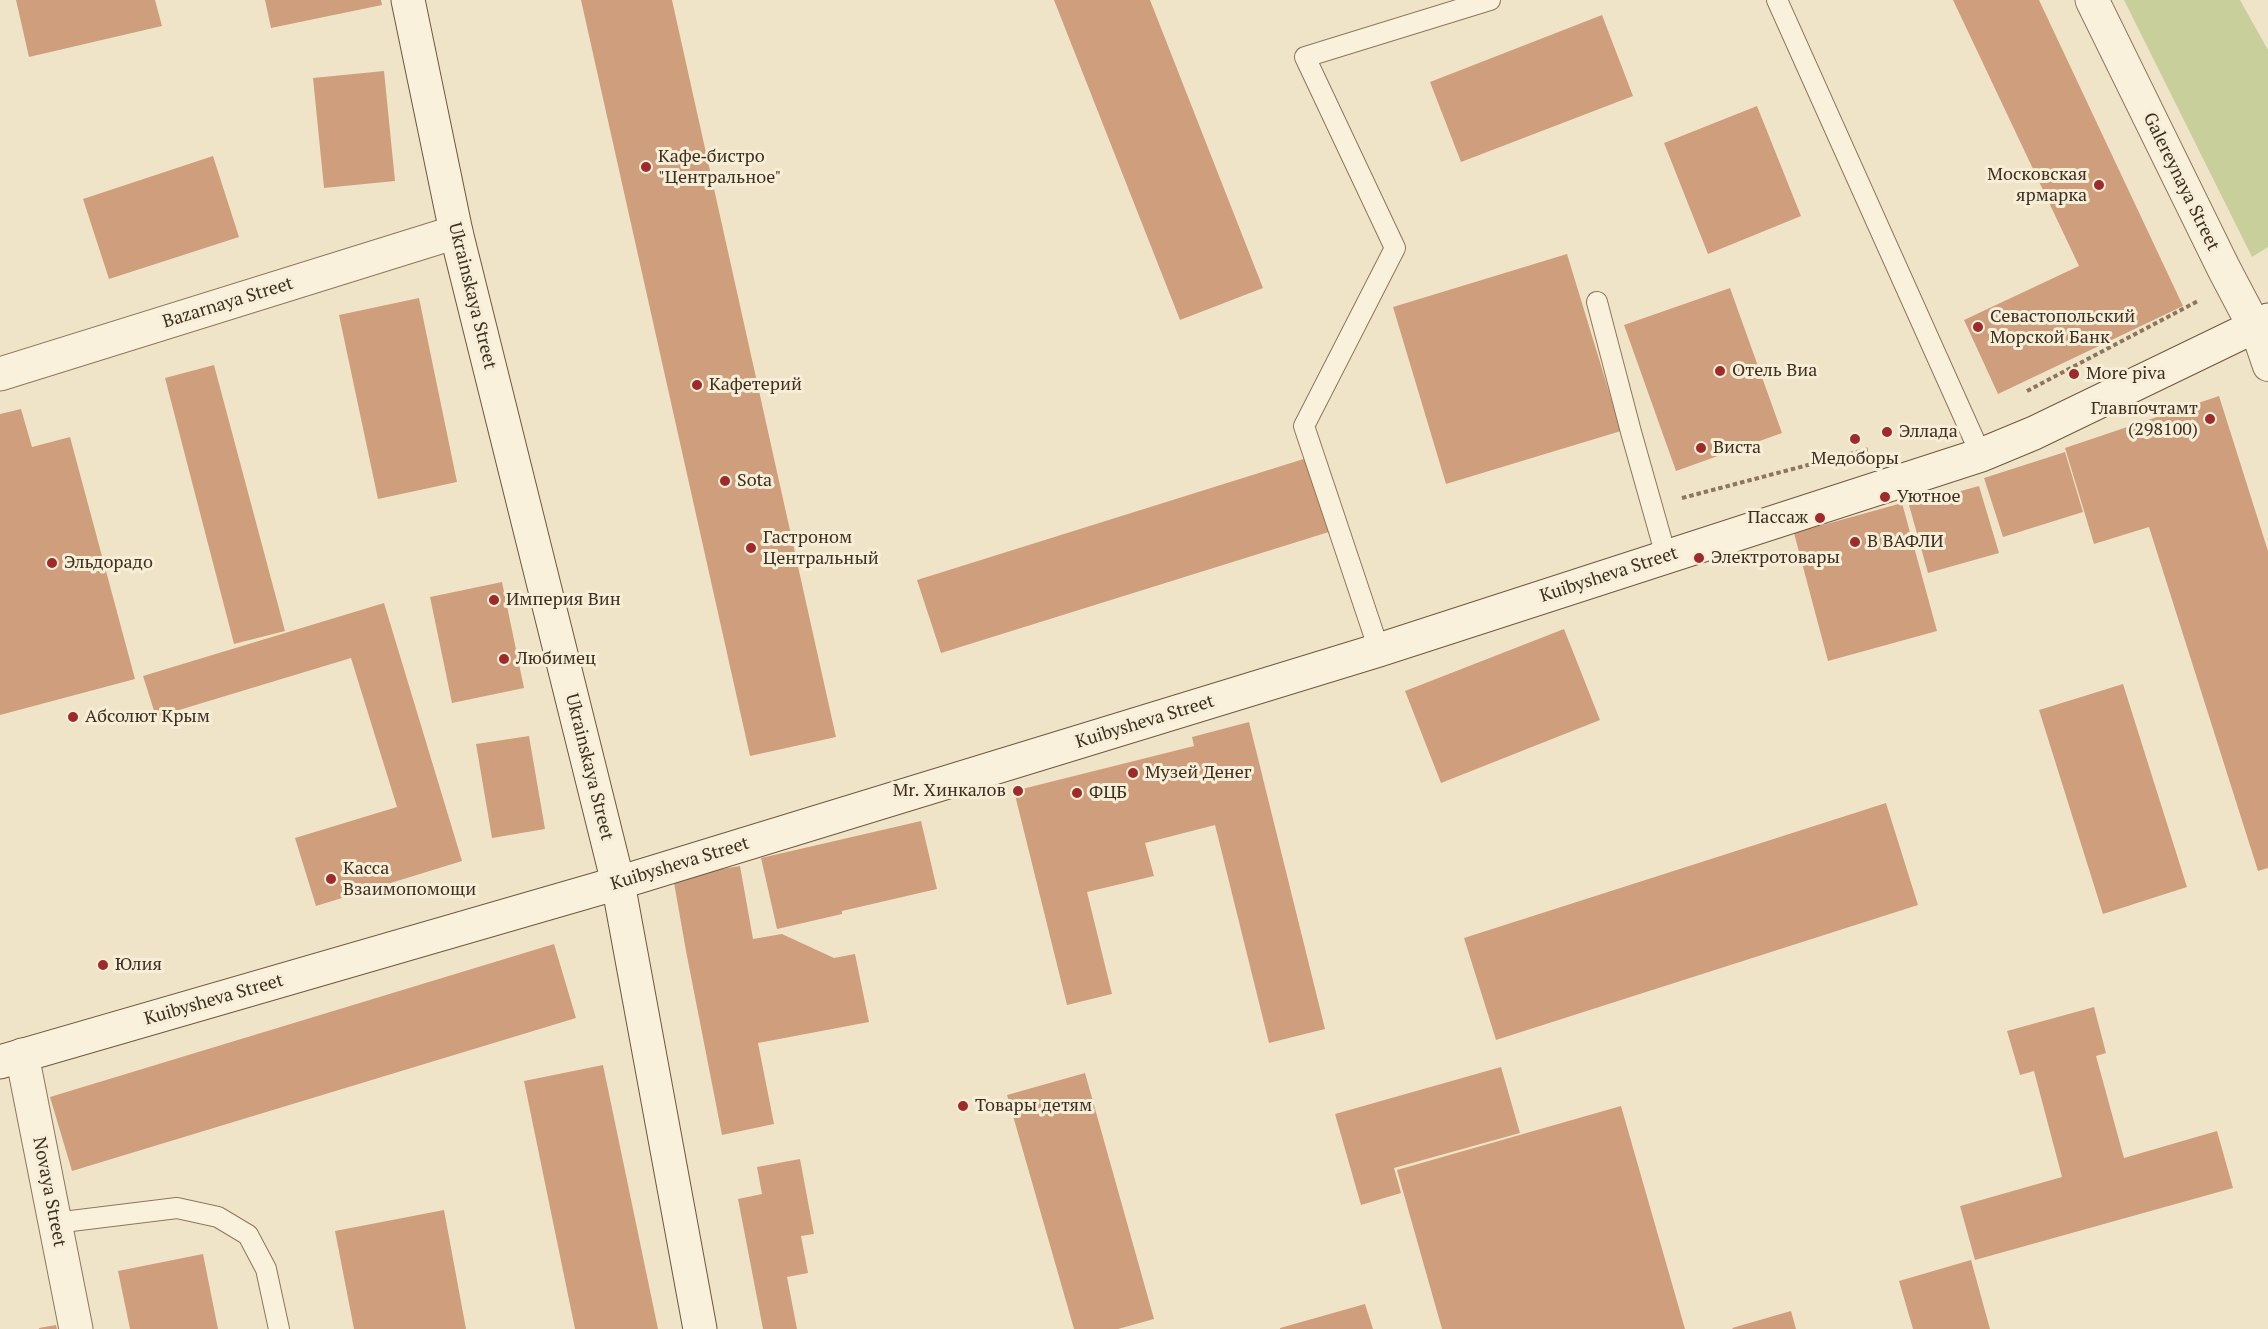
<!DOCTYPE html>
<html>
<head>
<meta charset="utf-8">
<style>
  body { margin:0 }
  canvas { display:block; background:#f0e4c8 }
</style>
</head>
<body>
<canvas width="2268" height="1329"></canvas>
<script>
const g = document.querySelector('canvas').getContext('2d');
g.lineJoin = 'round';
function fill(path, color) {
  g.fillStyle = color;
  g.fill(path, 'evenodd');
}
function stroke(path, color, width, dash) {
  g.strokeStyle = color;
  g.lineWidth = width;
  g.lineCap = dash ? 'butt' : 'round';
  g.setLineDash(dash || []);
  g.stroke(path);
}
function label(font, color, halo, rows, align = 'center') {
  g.font = font + ' "PT Serif",serif';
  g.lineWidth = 6;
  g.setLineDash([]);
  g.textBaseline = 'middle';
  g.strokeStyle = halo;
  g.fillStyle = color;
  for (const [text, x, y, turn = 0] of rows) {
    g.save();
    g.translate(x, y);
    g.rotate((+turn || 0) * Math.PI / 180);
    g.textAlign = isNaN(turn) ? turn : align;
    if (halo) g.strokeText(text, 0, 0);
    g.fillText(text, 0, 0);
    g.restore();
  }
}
const green = new Path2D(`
  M2124 0H2240L2268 50V247L2252 257Z`);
const building = new Path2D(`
  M16 0H155L162 26 29 57Z
  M265 0H381L382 5 271 28Z
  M581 0H672L836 737 750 756Z
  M1054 0H1150L1263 288 1180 320Z
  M1953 0H2039L2183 306 1998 394 1964 320 2079 266Z
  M1602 15 1633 96 1461 162 1430 82Z
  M384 71 395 181 324 188 313 78Z
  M1757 106 1801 216 1708 254 1664 143Z
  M213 156 239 237 109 279 83 199Z
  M1567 254 1621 431 1446 484 1393 307Z
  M1730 288 1782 433 1676 471 1624 325Z
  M419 298 457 482 378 499 339 315Z
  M214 365 285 631 234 644 165 378Z
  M2219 396 2268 551V868L2258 871 2149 527 2094 544 2065 448Z
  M21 409 32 447 70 437 135 679 0 715V414Z
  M2065 452 2083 512 2003 537 1984 478Z
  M1310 457 1332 531 941 653 917 580Z
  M1979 486 1999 553 1928 573 1909 505Z
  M1902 503 1937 631 1828 661 1794 533Z
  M502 582 524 688 452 703 430 597Z
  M384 603 462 861 316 906 295 838 397 807 351 658 156 717 143 676Z
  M1564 629 1600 720 1441 783 1405 691Z
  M2123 684 2187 887 2103 914 2039 710Z
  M1249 722 1325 1029 1269 1043 1215 825 1145 843 1154 876 1087 892 1112 994 1067 1005 1014 791 1194 746 1192 737Z
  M529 736 545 829 492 838 476 744Z
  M1886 803 1918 905 1496 1040 1464 938Z
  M921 821 937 889 842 911V914L777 929 761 858Z
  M740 866 753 939 782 934 834 958 855 954 869 1022 758 1043 774 1124 722 1135 686 951 673 877Z
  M554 944 576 1018 72 1171 50 1097Z
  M2094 1007 2106 1053 2096 1056 2124 1158 2217 1131 2233 1188 1975 1260 1960 1206 2062 1177 2034 1071 2020 1075 2007 1031Z
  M603 1065 658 1329H575L524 1081Z
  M1501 1067 1520 1133 1394 1168 1401 1193 1361 1205 1335 1114Z
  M1085 1073 1154 1319 1118 1329H1074L1007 1095Z
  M1621 1106 1685 1329H1442L1397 1170Z
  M800 1159 814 1234 801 1236 808 1273 787 1277 797 1329H763L738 1199 762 1194 757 1167Z
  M444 1210 466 1329H354L335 1231Z
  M203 1254 218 1329H130L118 1271Z
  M1971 1260 1990 1329H1913L1899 1281Z
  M1365 1304 1373 1329H1280V1328Z
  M1791 1311 1796 1329H1733L1732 1328Z
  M56 1325 57 1329H39V1328Z`);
const path = new Path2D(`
  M2027 391 2198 301
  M1682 498 1869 449`);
const service = new Path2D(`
  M1777 0 1981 455
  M1597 302 1631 432 1666 556
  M1379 650 1304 426 1395 248 1305 57 1490 0
  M55 1223 177 1208 218 1217 248 1235 266 1269 279 1329`);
const pedestrian = new Path2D(`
  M2255 328 2268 366`);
const minor = new Path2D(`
  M2092 0 2224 269 2255 328
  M0 374 456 232
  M22 1055 76 1329`);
const secondary = new Path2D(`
  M408 0 456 232 618 883 700 1329
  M0 1062 618 883 1379 650 1981 455 2034 433 2268 320`);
const markers = [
  [646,167,6,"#9e2a2b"],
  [2099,185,6,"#9e2a2b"],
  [1978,327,6,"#9e2a2b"],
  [1720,371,6,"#9e2a2b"],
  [2074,374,6,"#9e2a2b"],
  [697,385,6,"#9e2a2b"],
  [2210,419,6,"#9e2a2b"],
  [1887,432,6,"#9e2a2b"],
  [1855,439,6,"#9e2a2b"],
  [1701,448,6,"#9e2a2b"],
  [725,481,6,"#9e2a2b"],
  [1885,497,6,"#9e2a2b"],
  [1820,518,6,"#9e2a2b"],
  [1855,542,6,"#9e2a2b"],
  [751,548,6,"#9e2a2b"],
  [1699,558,6,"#9e2a2b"],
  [52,563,6,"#9e2a2b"],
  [494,600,6,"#9e2a2b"],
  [504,659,6,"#9e2a2b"],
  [73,717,6,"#9e2a2b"],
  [1133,773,6,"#9e2a2b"],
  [1018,791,6,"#9e2a2b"],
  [1077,793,6,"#9e2a2b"],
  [331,879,6,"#9e2a2b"],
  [103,965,6,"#9e2a2b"],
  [963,1106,6,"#9e2a2b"]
];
const poiNames = [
  ["Кафе‐бистро",658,157],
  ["\"Центральное\"",658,178],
  ["Московская",2087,175,"right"],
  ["ярмарка",2087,196,"right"],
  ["Севастопольский",1990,317],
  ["Морской Банк",1990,338],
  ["Отель Виа",1732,371],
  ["More piva",2086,374],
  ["Кафетерий",709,385],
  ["Главпочтамт",2198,409,"right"],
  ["(298100)",2198,430,"right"],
  ["Эллада",1899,432],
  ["Виста",1713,448],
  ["Медоборы",1855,459,"center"],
  ["Sota",737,481],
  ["Уютное",1897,497],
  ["Пассаж",1808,518,"right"],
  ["Гастроном",763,538],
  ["Центральный",763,559],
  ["В ВАФЛИ",1867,542],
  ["Электротовары",1711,558],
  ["Эльдорадо",64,563],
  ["Империя Вин",506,600],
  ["Любимец",516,659],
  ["Абсолют Крым",85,717],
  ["Музей Денег",1145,773],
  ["Mr. Хинкалов",1006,791,"right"],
  ["ФЦБ",1089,793],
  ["Касса",343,869],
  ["Взаимопомощи",343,890],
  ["Юлия",115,965],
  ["Товары детям",975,1106]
];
const streetNames = [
  ["Galereynaya Street",2181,182,64],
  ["Ukrainskaya Street",472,296,76],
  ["Bazarnaya Street",228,303,-17],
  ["Kuibysheva Street",1609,575,-18],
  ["Kuibysheva Street",1145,722,-17],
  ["Ukrainskaya Street",589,767,76],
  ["Kuibysheva Street",680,864,-17],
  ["Kuibysheva Street",214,1000,-16],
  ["Novaya Street",49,1192,79]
];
fill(green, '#c9cf9b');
fill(building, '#cf9f7d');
stroke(service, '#8d765c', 22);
stroke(pedestrian, '#8d765c', 32);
stroke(minor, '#8d765c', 35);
stroke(secondary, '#6f573f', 35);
stroke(path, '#8d765c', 4, [4.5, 3]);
stroke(service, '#faf1dc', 20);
stroke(pedestrian, '#faf1dc', 30);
stroke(minor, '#faf1dc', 33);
stroke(secondary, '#faf1dc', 33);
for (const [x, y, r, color] of markers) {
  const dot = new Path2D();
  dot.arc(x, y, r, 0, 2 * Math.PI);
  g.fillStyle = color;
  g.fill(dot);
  stroke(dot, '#f7eed8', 2);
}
label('18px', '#3d2e20', '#f7eed8', poiNames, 'left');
label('18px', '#3d2e20', '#f7eed8', streetNames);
</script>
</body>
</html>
